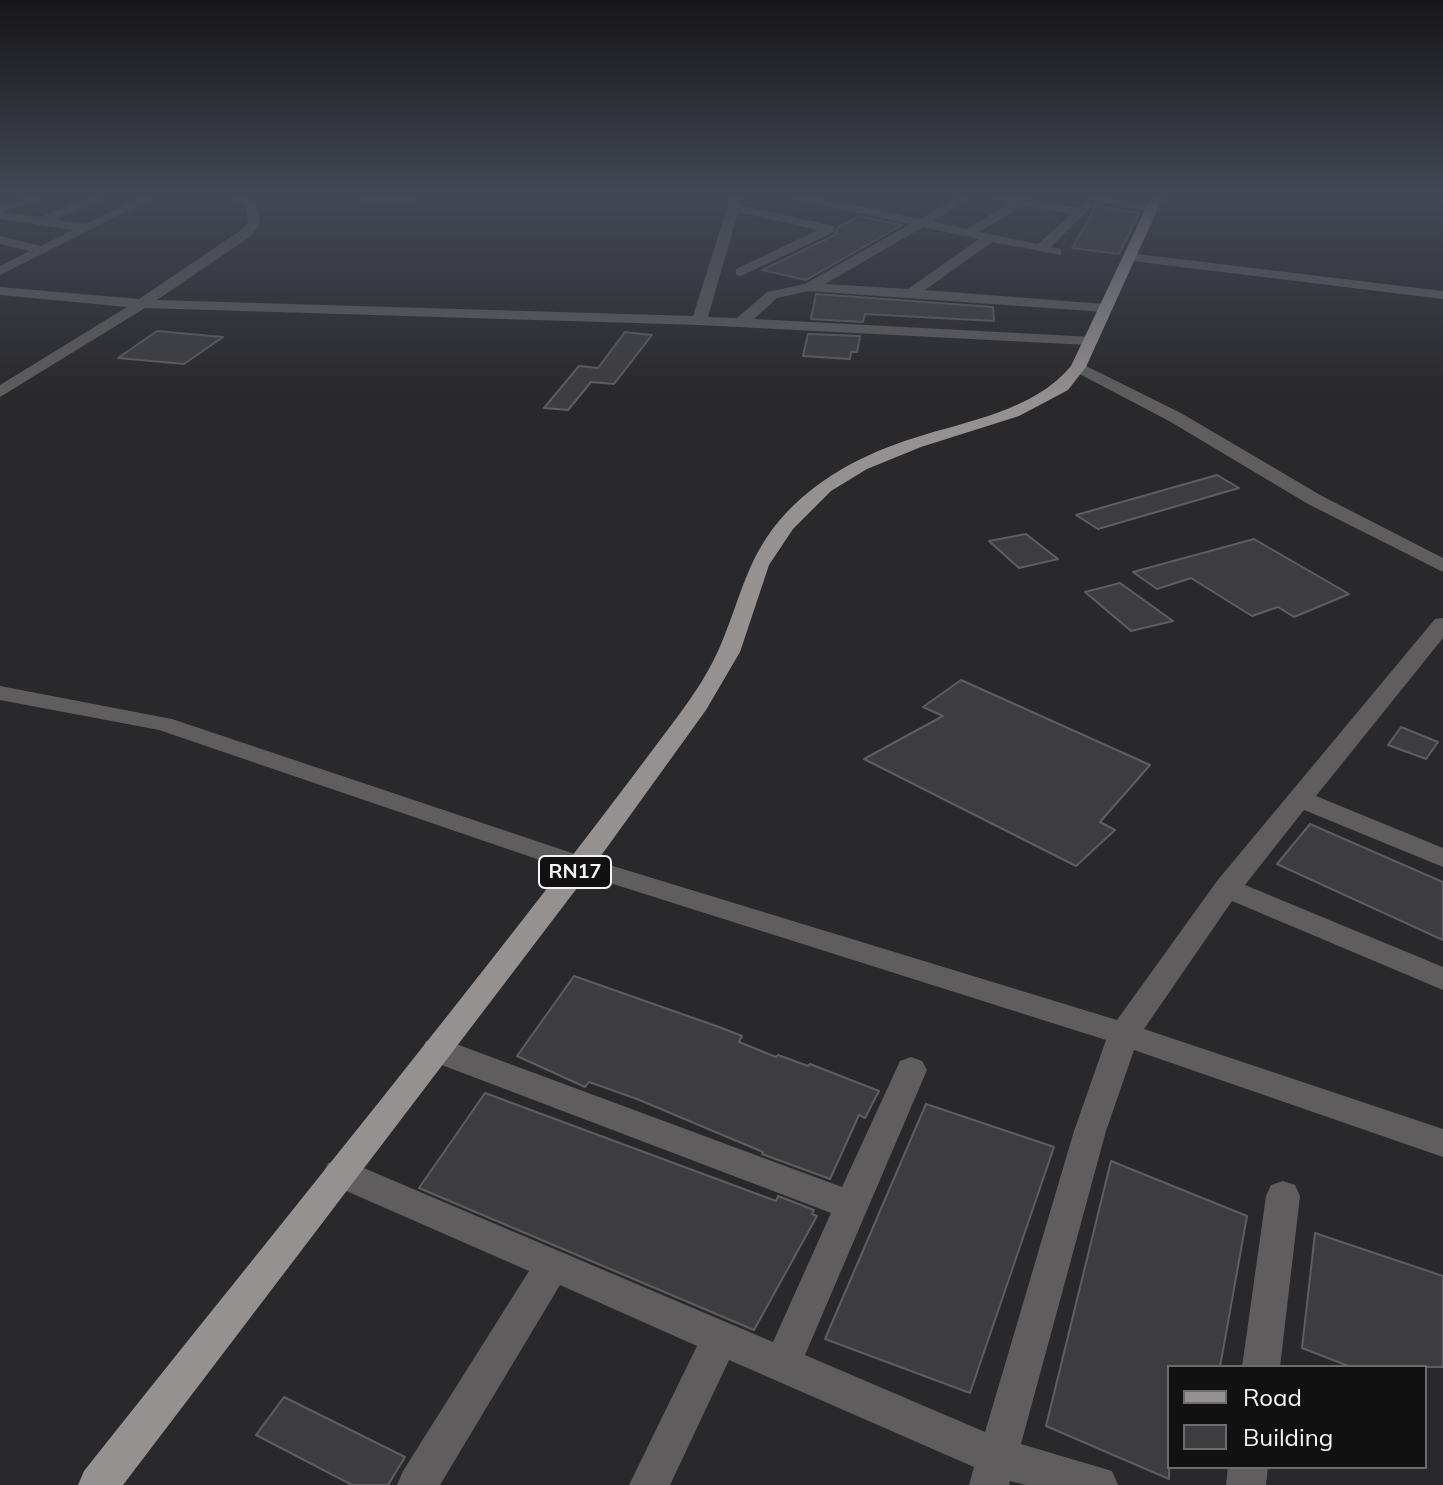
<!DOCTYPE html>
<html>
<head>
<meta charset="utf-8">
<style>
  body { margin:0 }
  #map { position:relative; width:1443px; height:1485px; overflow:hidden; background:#29282b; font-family:Mulish,sans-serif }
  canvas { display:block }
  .legend { position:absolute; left:1167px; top:1365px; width:260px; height:104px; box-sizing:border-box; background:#111112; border:2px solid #6c6b6d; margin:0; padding:10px 14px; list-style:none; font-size:24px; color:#f4f3f5 }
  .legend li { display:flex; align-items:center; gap:16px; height:40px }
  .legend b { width:40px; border:2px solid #6c6b6d }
</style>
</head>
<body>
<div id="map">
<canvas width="1443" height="1485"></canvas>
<ul class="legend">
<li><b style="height:10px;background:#969191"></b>Road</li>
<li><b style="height:22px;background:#3d3c3f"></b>Building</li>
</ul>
</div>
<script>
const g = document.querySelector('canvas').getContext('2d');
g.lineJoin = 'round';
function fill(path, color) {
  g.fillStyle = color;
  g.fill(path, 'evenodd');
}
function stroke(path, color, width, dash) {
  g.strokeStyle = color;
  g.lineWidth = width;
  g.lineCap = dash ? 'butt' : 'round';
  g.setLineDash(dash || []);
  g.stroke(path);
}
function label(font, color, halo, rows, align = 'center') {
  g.font = font + ' Mulish,sans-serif';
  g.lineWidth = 7;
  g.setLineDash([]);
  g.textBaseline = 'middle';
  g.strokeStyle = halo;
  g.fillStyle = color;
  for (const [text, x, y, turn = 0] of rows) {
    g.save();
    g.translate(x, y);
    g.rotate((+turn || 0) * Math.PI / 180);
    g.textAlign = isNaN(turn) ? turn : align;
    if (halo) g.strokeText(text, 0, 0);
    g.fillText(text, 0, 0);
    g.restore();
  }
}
const building = new Path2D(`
  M1096 206 1139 213 1119 254 1072 248Z
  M859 216 902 225 806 280 762 270 835 235 837 228Z
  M816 294 993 307 994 321 865 314 863 322 811 319Z
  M157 331 223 337 184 364 118 358Z
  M625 332 652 335 614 384 591 382 568 410 544 408 579 366 598 368Z
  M808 334 860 336 857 352H851L850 359 803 356Z
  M1217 475 1239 488 1098 529 1076 515Z
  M1026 534 1058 559 1019 568 989 541Z
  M1254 539 1349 594 1294 617 1278 607 1252 616 1191 578 1157 589 1133 572Z
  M1120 583 1173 621 1131 631 1085 592Z
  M961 680 1150 765 1100 822 1115 830 1076 866 864 759 943 716 923 707Z
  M1401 727 1438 742 1426 759 1388 745Z
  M1310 824 1443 882V940L1277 864Z
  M574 976 719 1027 742 1036 739 1042 776 1057 778 1055 808 1066 810 1064 879 1091 865 1118 859 1115 830 1179 762 1154 763 1152 637 1099 589 1082 585 1087 517 1056Z
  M485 1093 776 1201 778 1196 814 1210 812 1214 817 1216 754 1330 419 1188Z
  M926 1104 1054 1147 970 1393 825 1339Z
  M1111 1161 1247 1216 1220 1367H1169V1479L1046 1426Z
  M1315 1233 1443 1276V1367H1351L1302 1348Z
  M284 1397 405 1457 388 1485H352L256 1435Z`);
const street = new Path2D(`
  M32 195H48L3 212 41 217 94 195H109L56 220 85 224 145 195H159L0 275V266L30 251 0 244V236L41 246 73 230 0 219V205Z
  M220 195H242L256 202 260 223 251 236 157 300 693 316 731 195H743L740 205 834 226V232L741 276 736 275V269L818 230 738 212 708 317 737 318 767 292 805 284 910 224 793 199 787 195H807L920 219 962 195H976L933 221 966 229 1012 202 988 198 986 195 1021 197 1028 195 1033 199 1077 208 1087 201 1093 205 1051 247 1061 249V255L992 242 925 290 1104 304 1111 308 1104 312 809 291 777 298 754 319 1093 337V343L1088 345 699 325 145 308 0 397V385L127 307 0 295V287L139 299 241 230 248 223 246 206ZM1025 205 1071 214 1038 244 979 232ZM923 227 979 239 908 289 825 284Z
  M351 195H425C410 206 365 209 351 195Z
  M1069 195H1093L1157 208 1151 212Z
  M1129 253 1443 291V299L1124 260 1122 257Z
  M1078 362 1181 413 1322 496 1443 558V572L1308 504 1169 421 1072 370 1070 367Z
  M1443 618V638L1316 796 1443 848V867L1304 810 1245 885 1443 967V990L1232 901 1144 1029 1443 1129V1157L1134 1050 1106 1131 1021 1444 1112 1471 1118 1485H1026L1010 1481 1009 1485H969L974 1467 729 1360 670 1485H629L697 1346 560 1285 440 1485H397L403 1471 529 1271 328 1183 323 1173 328 1163 340 1159 352 1163 773 1342 831 1213 426 1059 422 1050 426 1041 437 1038 448 1041 842 1187 900 1061 911 1057 922 1061 927 1070 805 1355 985 1432 1074 1131 1106 1040 572 871 159 730 0 700V686L172 719 590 859 1117 1020 1217 881 1435 619Z
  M1283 1181 1295 1185 1300 1196 1280 1367H1242L1266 1196 1271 1185Z
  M1228 1467H1268L1266 1485H1226Z`);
const primary = new Path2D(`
  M1152 195H1164L1086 367 1068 390 1019 416 921 447 867 469 831 491 793 529 769 565 740 652 706 710 590 871 123 1485H78L84 1471C280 1224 481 980 669 728 687 704 706 678 718 651 739 605 745 561 779 521 815 479 863 454 914 438 966 421 1034 411 1071 366Z`);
const shields = [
  [575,872,72]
];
const shieldNames = [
  ["RN17",575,872]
];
fill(building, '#3d3c3f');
stroke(building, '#5e5d61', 2);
fill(street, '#5f5d5d');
fill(primary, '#969191');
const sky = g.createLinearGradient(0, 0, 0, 402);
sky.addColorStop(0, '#171618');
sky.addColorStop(0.49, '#434855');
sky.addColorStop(1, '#43485500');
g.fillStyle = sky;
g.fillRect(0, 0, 1443, 402);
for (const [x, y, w] of shields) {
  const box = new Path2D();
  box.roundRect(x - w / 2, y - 16, w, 32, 6);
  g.fillStyle = '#111112';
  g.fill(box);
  stroke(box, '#f4f3f5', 2);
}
label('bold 20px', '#f4f3f5', null, shieldNames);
</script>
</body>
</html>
